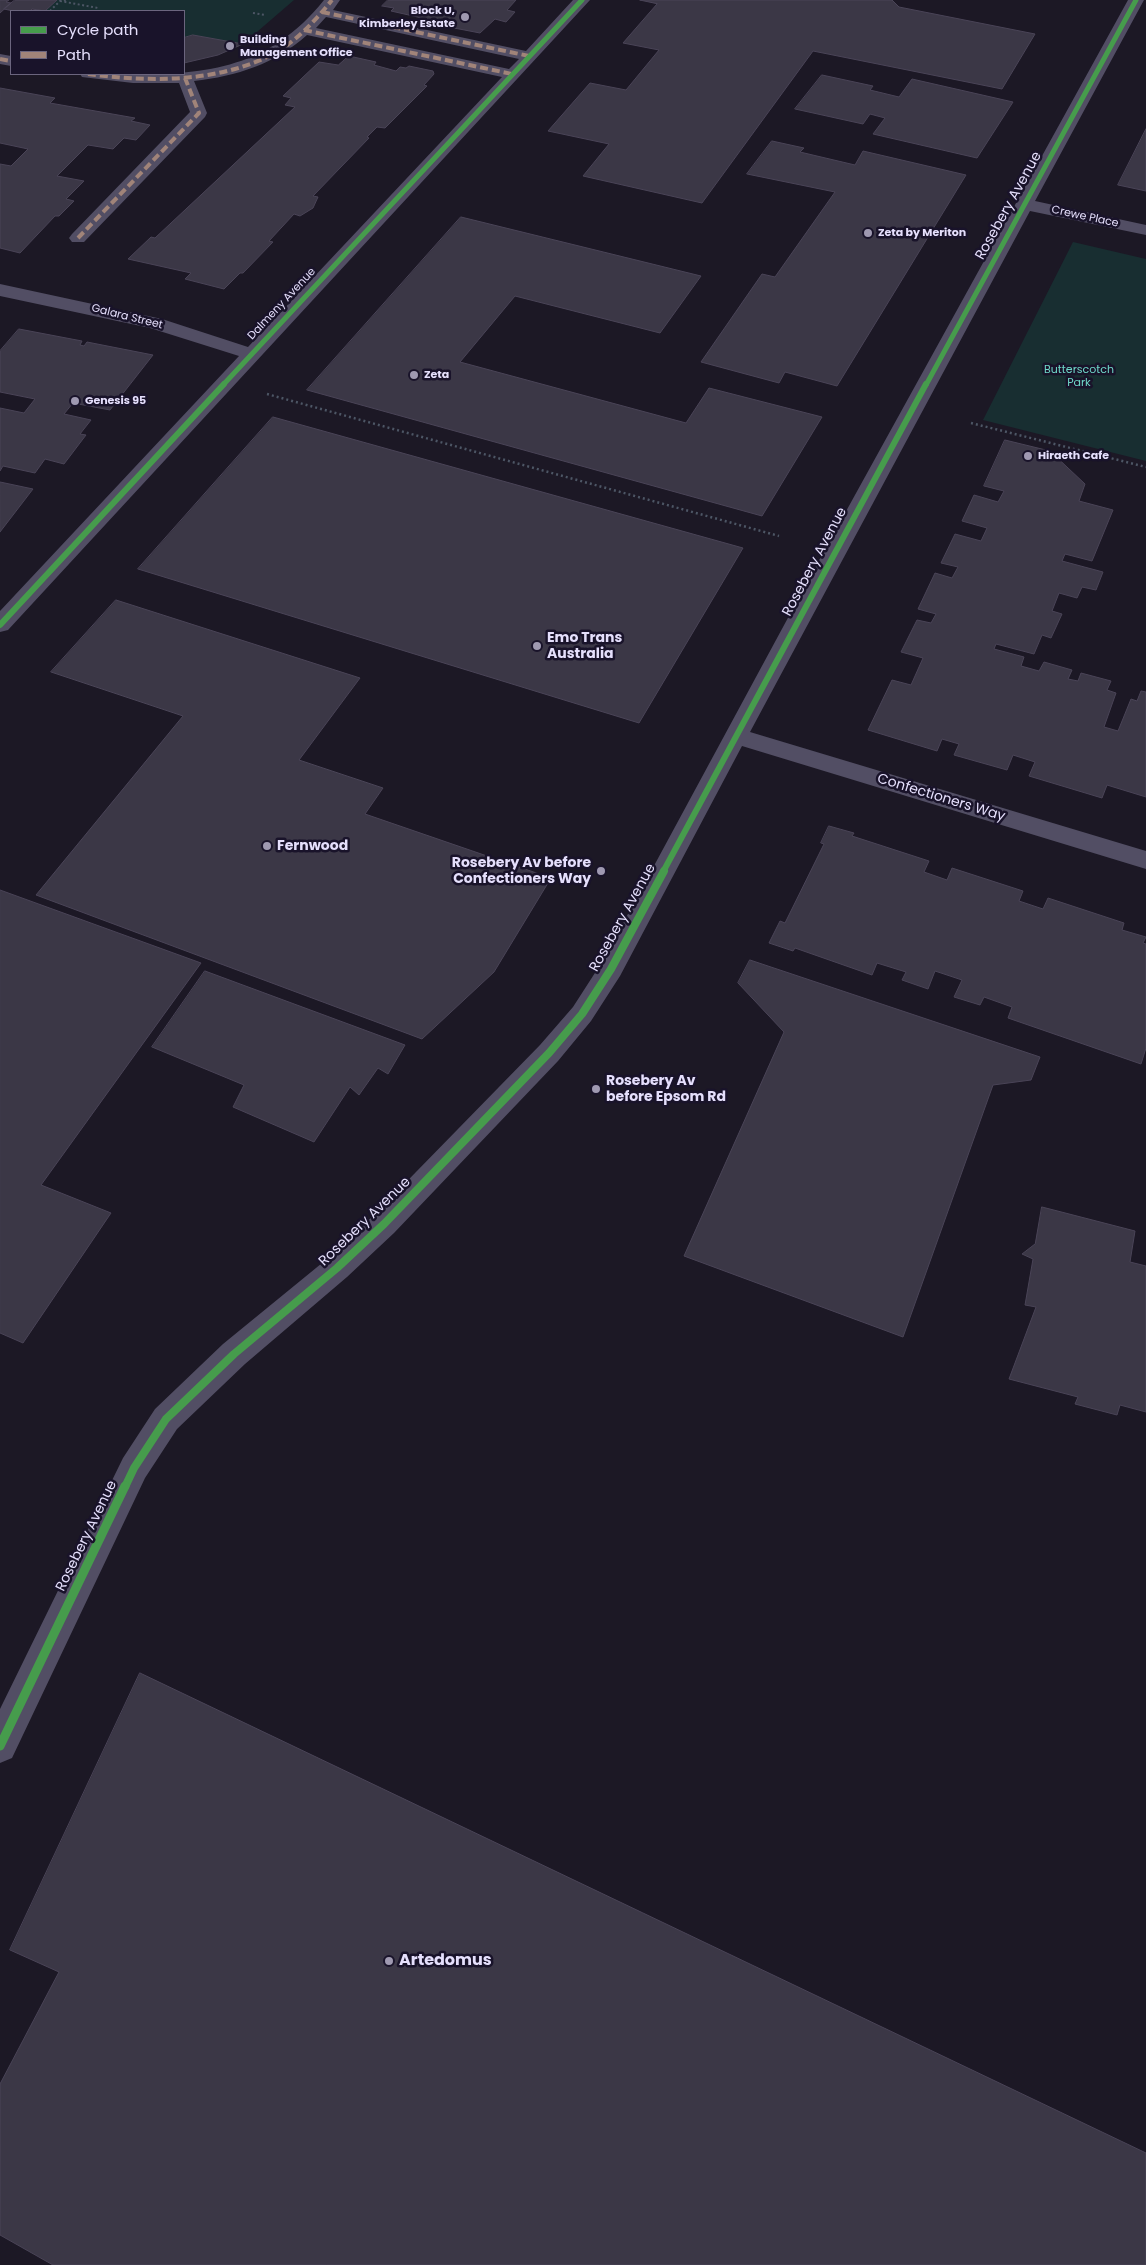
<!DOCTYPE html>
<html>
<head>
<meta charset="utf-8">
<style>
  body { margin:0 }
  #map { position:relative; width:1146px; height:2265px; overflow:hidden; background:#1c1825; font-family:Poppins,sans-serif }
  canvas { display:block }
  .legend { position:absolute; left:10px; top:10px; width:175px; height:65px; box-sizing:border-box; background:#19132a; border:1px solid #6b657e; margin:0; padding:6px 9px; list-style:none; font-size:15px; color:#e5dffc }
  .legend li { display:flex; align-items:center; gap:10px; height:25px }
  .legend b { width:25px; border:1px solid #6b657e }
</style>
</head>
<body>
<div id="map">
<canvas width="1146" height="2265"></canvas>
<ul class="legend">
<li><b style="height:6px;background:#469c4c"></b>Cycle path</li>
<li><b style="height:6px;background:#a18479"></b>Path</li>
</ul>
</div>
<script>
const g = document.querySelector('canvas').getContext('2d');
g.lineJoin = 'round';
function fill(path, color) {
  g.fillStyle = color;
  g.fill(path, 'evenodd');
}
function stroke(path, color, width, dash) {
  g.strokeStyle = color;
  g.lineWidth = width;
  g.lineCap = dash ? 'butt' : 'round';
  g.setLineDash(dash || []);
  g.stroke(path);
}
function label(font, color, halo, rows, align = 'center') {
  g.font = font + ' Poppins,sans-serif';
  g.lineWidth = 5;
  g.setLineDash([]);
  g.textBaseline = 'middle';
  g.strokeStyle = halo;
  g.fillStyle = color;
  for (const [text, x, y, turn = 0] of rows) {
    g.save();
    g.translate(x, y);
    g.rotate((+turn || 0) * Math.PI / 180);
    g.textAlign = isNaN(turn) ? turn : align;
    if (halo) g.strokeText(text, 0, 0);
    g.fillText(text, 0, 0);
    g.restore();
  }
}
const green = new Path2D(`
  M57 0H294L243 44 193 35 184 38V11H45Z
  M1073 242 1146 259V461L983 420Z`);
const building = new Path2D(`
  M0 0H9L6 2 11 3 0 13Z
  M15 0H57L45 11 32 9 30 11H13L4 9Z
  M388 0H516L507 10 515 12 506 22 495 19 480 33 418 21 422 18 391 11 394 8 382 6Z
  M640 0H892L899 7 1035 34 1002 89 813 51 702 203 583 176 609 144 548 131 590 83 626 90 659 50 623 43 657 4Z
  M193 35 243 44 218 55 184 63V38Z
  M349 56 376 62 374 65 396 71 400 67 406 68 409 66 433 71 434 74 424 85 427 86 385 128 377 127 367 137 369 138 313 196 318 197 313 208 300 216 294 214 269 241 273 242 243 273H240L224 289 185 279 191 273 128 259 151 237 155 238 295 107 285 105 291 98 283 96 319 62 338 65Z
  M822 75 873 86 870 90 899 97 912 79 1013 102 977 158 873 134 885 118 870 114 863 124 795 109Z
  M0 88 55 98 50 103 135 118 131 121 150 125 136 140 124 138 113 149 88 145 57 176 84 181 66 199 74 201 59 216H55L20 253 0 248V164L11 166 28 149 0 143Z
  M1146 129V191L1118 185Z
  M772 141 804 148 800 152 855 165 863 151 966 175 837 386 785 372 779 383 701 362 762 274 775 277 835 192 747 174Z
  M461 217 701 276 660 333 515 296 460 362 686 423 709 388 822 417 762 516 307 390Z
  M19 329 82 341 80 345 84 346 87 342 153 355 110 410 73 403 64 414 91 420 80 434 86 435 64 464 45 459 35 473 3 466 0 471V408L24 413 35 399 0 392V351Z
  M273 417 743 548 639 723 138 569Z
  M1005 440 1050 451 1085 484 1079 501 1113 510 1092 561 1065 554 1062 561 1103 572 1096 590 1082 587 1077 598 1059 593 1052 611 1062 614 1051 638 1042 635 1034 654 996 644 994 649 1024 657 1021 666 1039 671 1044 662 1072 670 1068 679 1078 681 1081 673 1111 681 1107 690 1116 693 1104 727 1118 731 1131 699 1137 701 1141 691 1146 692V797L1107 785 1102 798 1029 776 1035 762 1013 755 1007 770 954 755 959 744 942 739 937 751 868 730 892 680 911 685 923 658 901 652 917 620 931 623 936 614 918 609 935 573 952 578 958 567 941 563 955 534 981 541 987 528 962 521 974 495 998 502 1004 491 984 486Z
  M0 482 33 489 0 532Z
  M116 600 360 678 299 760 383 788 365 814 551 878 494 972 422 1039 36 895 183 716 51 672Z
  M829 826 854 833 852 836 929 861 924 872 947 880 952 868 1023 891 1019 901 1043 909 1048 898 1124 923 1122 930 1146 937 1143 943 1146 944V1048L1141 1064 1008 1018 1012 1007 984 997 980 1005 954 997 962 980 935 971 928 989 902 980 906 972 877 963 872 975 795 948 793 951 769 943 780 921 785 923 824 844 821 843Z
  M0 890 201 963 41 1185 111 1213 23 1343 0 1333Z
  M750 960 1040 1057 1031 1080 993 1085 903 1337 684 1256 784 1032 738 983Z
  M205 971 405 1045 388 1074 378 1068 359 1095 350 1087 314 1142 233 1107 244 1085 152 1047Z
  M1042 1207 1135 1231 1130 1262 1146 1266V1412L1120 1405 1117 1415 1075 1404 1078 1397 1009 1379 1036 1307 1025 1305 1033 1259 1022 1254 1035 1244Z
  M140 1673 1146 2153V2265H53L0 2235V2084L59 1972 10 1950Z`);
const pathFar1 = new Path2D(`
  M60 1 98 8
  M50 11 60 1 67 0
  M253 13 265 15`);
const path = new Path2D(`
  M267 394 779 536
  M971 423 1146 467`);
const minor = new Path2D(`
  M324 0H340L333 10 526 51 573 0H590L8 630 0 632V611L239 356 150 328 0 296V284L162 319 248 347 502 77 307 35C275 64 237 76 194 81L207 113 205 117 84 242H72L69 238 72 234 190 112 179 83H133L82 77 80 74C176 74 257 84 324 0ZM326 17 519 59 509 69 316 28Z
  M1128 0H1144L1035 201 1146 225V235L1030 211 750 732 1146 851V869L742 746 620 976 591 1021 558 1061 394 1233 347 1277 245 1364 177 1429 145 1478 12 1758 0 1763V1709L123 1458 155 1409 223 1344 327 1259 374 1215 540 1045 573 1007 602 962 823 553Z
  M0 54 11 56V66L0 64Z`);
const quiet = new Path2D(`
  M322 12 529 56
  M304 30 512 74
  M0 59 11 61
  M88 74C147 82 214 83 269 56 294 44 315 21 332 0
  M78 238 199 113 185 78`);
const cyclewayFar3 = new Path2D(`
  M223 385 582 0
  M926 385 1136 0`);
const cyclewayFar2 = new Path2D(`
  M0 625 224 384
  M663 872 926 384`);
const cyclewayFar1 = new Path2D(`
  M125 1487 134 1468 166 1419 234 1354 337 1268 384 1224 549 1053 582 1014 611 969 664 871`);
const cycleway = new Path2D(`
  M0 1746 125 1486`);
const markers = [
  [465,17,5,"#9f99b1"],
  [230,46,5,"#9f99b1"],
  [868,233,5,"#9f99b1"],
  [414,375,5,"#9f99b1"],
  [75,401,5,"#9f99b1"],
  [1028,456,5,"#9f99b1"],
  [537,646,5,"#9f99b1"],
  [267,846,5,"#9f99b1"],
  [601,871,5,"#9f99b1"],
  [596,1089,5,"#9f99b1"],
  [389,1961,5,"#9f99b1"]
];
const farPoinames = [
  ["Block U,",455,11,"right"],
  ["Kimberley Estate",455,24,"right"],
  ["Building",240,40],
  ["Management Office",240,53],
  ["Zeta by Meriton",878,233],
  ["Zeta",424,375],
  ["Genesis 95",85,401],
  ["Hiraeth Cafe",1038,456]
];
const farStreetnames = [
  ["Crewe Place",1085,217,12],
  ["Dalmeny Avenue",282,304,-47],
  ["Galara Street",127,317,14]
];
const farParknames = [
  ["Butterscotch",1079,370],
  ["Park",1079,383]
];
const streetNames = [
  ["Rosebery Avenue",1009,206,-61],
  ["Rosebery Avenue",815,562,-62],
  ["Confectioners Way",941,798,17],
  ["Rosebery Avenue",623,918,-61],
  ["Rosebery Avenue",365,1222,-44],
  ["Rosebery Avenue",87,1536,-64]
];
const poiNames = [
  ["Emo Trans",547,638],
  ["Australia",547,654],
  ["Fernwood",277,846],
  ["Rosebery Av before",591,863,"right"],
  ["Confectioners Way",591,879,"right"],
  ["Rosebery Av",606,1081],
  ["before Epsom Rd",606,1097]
];
const nearPoinames = [
  ["Artedomus",399,1961]
];
fill(green, '#182e31');
fill(building, '#3b3746');
stroke(building, '#4a4457', 1);
stroke(pathFar1, '#4d5665', 2, [2, 2.5]);
stroke(path, '#4d5665', 2.5, [2, 3]);
fill(minor, '#524e64');
stroke(quiet, '#a18479', 4, [8, 4]);
stroke(cyclewayFar3, '#469c4c', 5);
stroke(cyclewayFar2, '#469c4c', 6);
stroke(cyclewayFar1, '#469c4c', 8);
stroke(cycleway, '#469c4c', 9);
for (const [x, y, r, color] of markers) {
  const dot = new Path2D();
  dot.arc(x, y, r, 0, 2 * Math.PI);
  g.fillStyle = color;
  g.fill(dot);
  stroke(dot, '#19132a', 2);
}
label('bold 11px', '#e5dffc', '#19132a', farPoinames, 'left');
label('11px', '#e5dffc', '#19132a', farStreetnames);
label('11px', '#6fd8c9', '#19132a', farParknames);
label('14px', '#e5dffc', '#19132a', streetNames);
label('bold 14px', '#e5dffc', '#19132a', poiNames, 'left');
label('bold 16px', '#e5dffc', '#19132a', nearPoinames, 'left');
</script>
</body>
</html>
